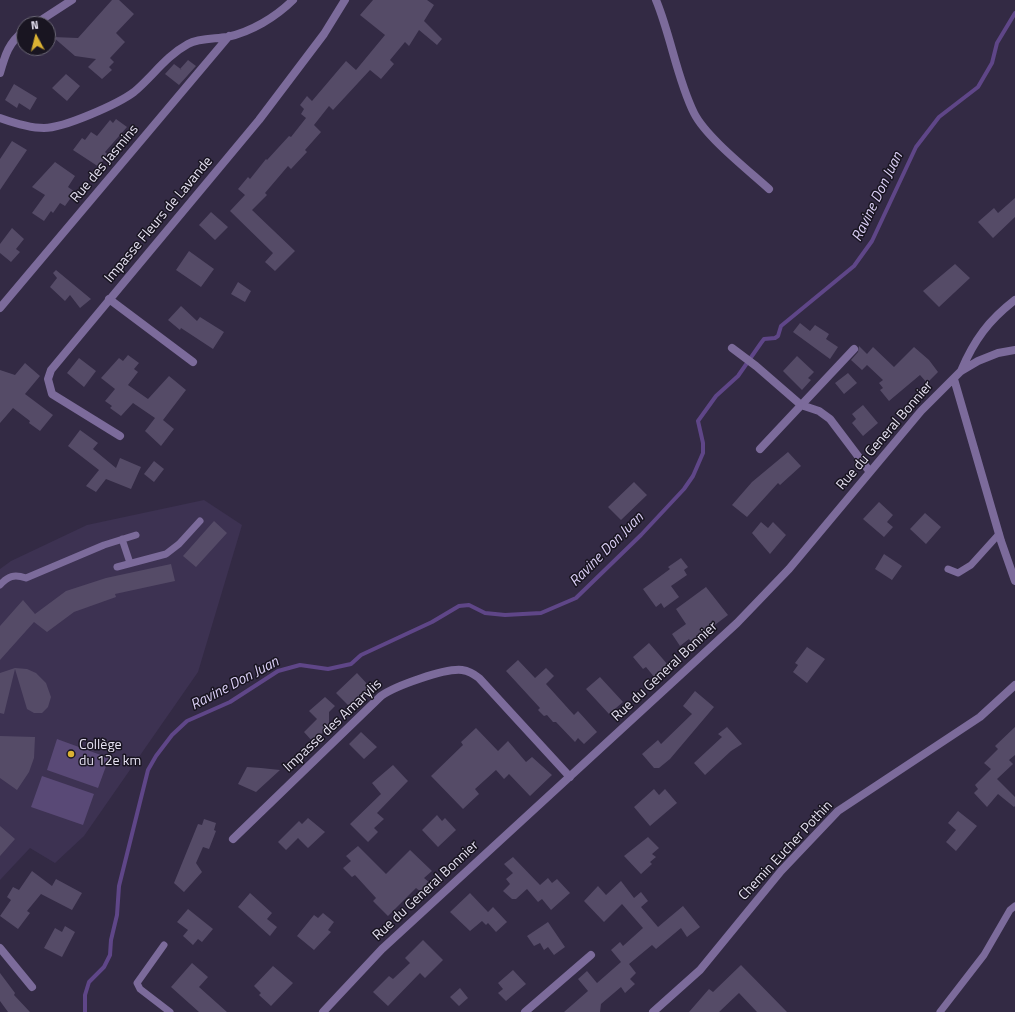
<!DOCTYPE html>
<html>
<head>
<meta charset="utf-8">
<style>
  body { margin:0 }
  #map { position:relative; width:1015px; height:1012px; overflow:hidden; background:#332a44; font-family:"Titillium Web",sans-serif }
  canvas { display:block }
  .north { position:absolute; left:16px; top:16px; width:40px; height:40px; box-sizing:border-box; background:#191521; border:1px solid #6b6775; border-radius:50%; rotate:353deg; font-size:11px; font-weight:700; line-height:16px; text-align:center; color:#e6e1f2 }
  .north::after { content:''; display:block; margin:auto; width:14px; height:18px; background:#dbb233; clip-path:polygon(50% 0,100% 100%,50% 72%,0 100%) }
</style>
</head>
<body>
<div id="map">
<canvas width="1015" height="1012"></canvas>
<div class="north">N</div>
</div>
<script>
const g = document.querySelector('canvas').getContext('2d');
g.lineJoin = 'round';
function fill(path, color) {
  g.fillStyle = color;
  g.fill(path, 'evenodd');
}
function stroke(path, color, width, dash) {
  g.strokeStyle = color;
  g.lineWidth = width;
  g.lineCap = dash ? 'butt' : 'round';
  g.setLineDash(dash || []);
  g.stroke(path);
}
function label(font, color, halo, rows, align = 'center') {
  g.font = font + ' "Titillium Web",sans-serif';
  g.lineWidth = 3;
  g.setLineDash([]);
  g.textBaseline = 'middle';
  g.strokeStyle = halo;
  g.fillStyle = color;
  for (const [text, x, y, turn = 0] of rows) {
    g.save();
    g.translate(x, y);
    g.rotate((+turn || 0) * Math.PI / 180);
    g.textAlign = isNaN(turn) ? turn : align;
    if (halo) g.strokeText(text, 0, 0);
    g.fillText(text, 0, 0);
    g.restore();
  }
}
const built = new Path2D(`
  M204 500 242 525 198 672 84 836 55 863 30 848 0 880V569L11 561 87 525Z`);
const green = new Path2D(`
  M57 739 109 758 98 788 47 770Z
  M42 776 94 794 83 825 31 807Z`);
const stream = new Path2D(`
  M85 1012V995L89 982 104 967 110 955 111 940 117 915 119 886 148 770 156 756 172 735 187 721 230 702 278 671 300 665 328 669 351 664 361 655 432 622 459 606 469 605 485 613 505 615 541 613 576 598 641 535 684 489 693 476 703 453V443L698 421 716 396 738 376 761 343 764 339 775 338 778 336 781 326 854 266 872 241 916 147 939 117 978 87 992 63 997 43 1015 13`);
const building = new Path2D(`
  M112 0H119L134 14 116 33 125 42 110 58 114 62 109 67 112 70 102 79 88 67 96 59 75 56 53 37 78 38Z
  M373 0H427L434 5 424 21 442 39 437 45 419 30 409 46 405 42 390 60 394 64 381 79 370 70 333 110 329 106 314 125 321 132 305 150 307 152 291 169 288 166 265 193 267 195 252 210 295 251 275 271 265 262 273 253 230 211 245 195 238 189 248 177 250 179 266 159 267 160 289 136 291 137 306 118 301 114 304 109 300 105 307 96 312 101 346 61 356 70 385 35 360 15Z
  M188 60 196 66 179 85 165 74 174 64 182 70 180 69Z
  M66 74 80 86 67 101 52 88Z
  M14 84 37 98 30 110 19 103 17 108 5 100Z
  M116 119 127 127 105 152 107 154 99 167 73 150 82 138 85 140 91 132 97 136 110 120 113 123Z
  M12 141 27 150 0 190V159Z
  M55 162 75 176 68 187 75 192 65 206 60 203 53 213 51 211 44 221 32 213 45 195 32 187Z
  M1015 198V217L993 238 978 222 994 208 998 213Z
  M211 212 228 227 215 240 199 225Z
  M12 228 24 239 16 249 20 252 11 262 0 253V244Z
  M189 251 214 269 201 287 176 270Z
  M955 264 970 278 939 307 923 291Z
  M56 270 91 299 80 308 70 295 65 301 50 287 57 278 53 273Z
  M238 282 251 291 245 302 231 294Z
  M181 306 197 321 200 317 224 332 213 349 181 328 180 330 168 320Z
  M800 323 810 331 815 325 829 334 826 339 838 347 830 359 793 332Z
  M859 346 867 354 873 347 894 367 914 347 929 360 938 372 927 383 920 375 889 401 880 390 883 388 879 383 883 380 867 365 862 370 851 360 858 352Z
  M128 355 139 363 134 369 138 372 128 385 148 399 169 376 186 390 163 420 174 429 161 446 145 431 155 418 133 403 121 416 110 408 112 406 105 401 115 389 101 378 119 358 123 361Z
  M797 356 814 372 808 378 811 380 802 390 783 371Z
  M79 358 96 371 84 387 67 373Z
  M25 363 40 376 25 394 53 415 40 431 29 423 30 421 13 408 0 423V370L15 375Z
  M848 373 857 383 844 394 835 383Z
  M863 405 878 423 863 436 852 423 856 419 852 414Z
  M80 430 98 443 93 449 116 468 120 458 141 467 131 489 106 479 96 492 86 486 99 470 68 446Z
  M788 452 801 466 780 485 778 483 747 517 732 505 752 482Z
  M154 461 164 469 154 482 144 474Z
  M634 482 647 495 621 520 608 507Z
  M879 502 893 515 887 522 893 527 884 537 863 519Z
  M925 513 941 527 926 544 910 529Z
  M214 521 227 533 196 567 183 556Z
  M761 522 768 528 773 522 786 535 770 554 752 533Z
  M884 554 902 566 892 580 875 569Z
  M681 558 688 567 684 570 687 575 671 586 679 597 664 608 661 603 656 607 643 589 670 569 668 567Z
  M171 564 175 581 115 594 116 597 74 612 47 632 34 622 0 660V626L23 600 35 614 66 591 106 578Z
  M706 587 728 615 703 634 704 636 693 645 689 639 680 646 672 634 686 624 676 609Z
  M649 643 669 666 655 678 646 667 643 669 633 657Z
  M807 647 825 659 807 683 793 672 798 665 795 663Z
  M518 660 535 678 546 668 554 676 546 684 574 715 578 711 597 732 584 744 578 738 575 742 556 722H553L547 715 544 716 538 710 540 708 506 671Z
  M15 668 27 669 36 673 46 683 51 697 48 707 42 713H34L27 709 15 669 4 714 0 713V673Z
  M357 673 370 687 350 707 336 693Z
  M600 677 623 702 609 714 586 689Z
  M695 691 714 707 670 759 659 768H654L642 754 658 740 661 744 692 714 683 706Z
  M325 697 335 706 329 712V730L327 728 313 742 304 732 317 719 309 711Z
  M727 727 742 744 731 751 705 775 694 763 722 737 718 734Z
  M1015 727V755L1009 760 1013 764 997 779 1015 797V806L1014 807 998 794 987 807 974 793 978 789 975 785 991 769 984 763 998 749 995 746Z
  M476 728 498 751 508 741 526 762 532 757 552 775 530 796 509 774 504 779 496 770 475 789 479 794 463 809 431 776 463 745 461 742Z
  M361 732 377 747 364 759 349 744Z
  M0 736 35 737 34 758 29 772 17 790 0 778Z
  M393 765 408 781 377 813 384 819 374 828 378 832 368 842 350 824 381 794 372 783Z
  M247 767 261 768 280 770 256 792 238 784Z
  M654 789 659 795 665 789 677 803 650 826 634 807Z
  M958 811 977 826 956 851 946 842 956 830 948 823Z
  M437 815 442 821 445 818 456 830 438 847 422 830Z
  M308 818 325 832 308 848 298 838 286 850 278 842 299 821 302 824Z
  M204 819 216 823 214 830 216 831 209 849 203 847 196 863 202 872 184 892 174 883 198 824 202 825Z
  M0 826 15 839 0 856Z
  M648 837 659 848 652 854 656 857 650 862 652 864 641 874 624 856Z
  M358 846 386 874 410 850 432 871 424 878 430 883 421 892 416 888 388 916 373 901 376 898 355 875 352 877 343 868 351 861 346 856Z
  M513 857 540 885 548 878 552 883 557 879 570 893 551 910 542 899 538 902 527 889 516 899H512L503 891 510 884 506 879 513 873 504 864Z
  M32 871 52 886 56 879 82 893 72 910 41 894 27 911 30 913 18 929 0 916 11 900 7 897 13 887 19 890Z
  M621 881 634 898 641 892 648 901 641 907 658 927 683 906 700 927 687 937 681 928 656 949 652 945 629 964 636 973 630 979 635 984 625 993 621 987 601 1004 600 1012H564L588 991 578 979 587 971 597 983 621 962 611 950 620 942 623 946 643 928 622 904 604 922 584 901 598 886 606 895Z
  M250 893 272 913 267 919 277 927 270 936 238 907Z
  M470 893 488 912 493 907 507 922 496 932 488 923 486 925 482 921 470 931 450 912Z
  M188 909 213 929 202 942 198 939 193 945 183 936 188 930 177 922Z
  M323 913 334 922 328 930 331 932 314 950 297 936 314 915 318 918Z
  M548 922 565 947 554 955 548 947 544 950 540 943 534 946 527 936Z
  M65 926 75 932 62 957 44 948 55 928 62 932Z
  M423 940 443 960 425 978 420 973 388 1006 373 992 389 976 393 979 410 963 405 958Z
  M192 963 208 977 199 987 227 1012H199L171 987Z
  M741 965 787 1012H757L739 993 719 1012H689L709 989 713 992Z
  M273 966 293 983 271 1006 259 995 261 993 254 986Z
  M513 970 526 984 506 1001 498 993 503 989 498 983Z
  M0 973 15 993 14 995 30 1012H8L0 1001Z
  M460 988 468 998 459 1006 450 997Z`);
const lane = new Path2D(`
  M122 539 130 563
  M117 567 166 554 179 544 200 521
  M948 569 958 573 971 565 999 534
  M0 585C8 576 14 574 26 578L104 545 136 535
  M164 945 137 983 140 989 170 1012
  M940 1012 984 955 1010 910 1015 906`);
const street = new Path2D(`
  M656 0C671 36 677 79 694 113 706 137 748 170 769 189
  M35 24 72 0
  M0 73C5 55 9 42 24 31
  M0 118C14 123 29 128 44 128 64 128 118 104 134 92 153 76 166 56 188 44 199 38 215 39 227 37 251 32 276 17 293 0
  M109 299 193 362
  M0 308 229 36
  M732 348 756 366 801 405 819 411 830 419 870 472
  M961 371C974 340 989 320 1015 300
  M954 379 1001 541 1015 581
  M120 436 52 394 48 379 51 370 259 120 324 34 345 0
  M760 449 854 349
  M233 839 381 696C395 686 445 668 462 670 469 671 474 674 479 678L570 777
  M0 948 32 987
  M323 1012 382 949 737 623 789 569 921 411 961 371 978 361 998 353 1015 350
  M525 1012 591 955
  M653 1012 700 970 781 871 838 811 980 717 1015 685`);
const markers = [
  [71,754,4,"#dbb233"]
];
const streetNames = [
  ["Rue des Jasmins",105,164,-50],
  ["Impasse Fleurs de Lavande",159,220,-50],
  ["Rue du General Bonnier",885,436,-49],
  ["Rue du General Bonnier",665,672,-43],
  ["Impasse des Amarylis",333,726,-43],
  ["Chemin Eucher Pothin",786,851,-47],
  ["Rue du General Bonnier",426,891,-43]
];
const poiNames = [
  ["Collège",79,746],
  ["du 12e km",79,762]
];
const waterNames = [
  ["Ravine Don Juan",878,197,-64],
  ["Ravine Don Juan",607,550,-45],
  ["Ravine Don Juan",235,684,-28]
];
fill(built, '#3d3252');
fill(green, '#594976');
stroke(stream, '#5f4688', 4);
fill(building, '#554b67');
stroke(lane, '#7c6b9b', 7);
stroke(street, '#7c6b9b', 8);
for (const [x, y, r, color] of markers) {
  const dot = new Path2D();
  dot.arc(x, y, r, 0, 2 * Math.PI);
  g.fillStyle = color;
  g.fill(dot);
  stroke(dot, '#191521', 1.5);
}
label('14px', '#e6e1f2', '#191521', streetNames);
label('14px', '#e6e1f2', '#191521', poiNames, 'left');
label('italic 15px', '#dacef5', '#191521', waterNames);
</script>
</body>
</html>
